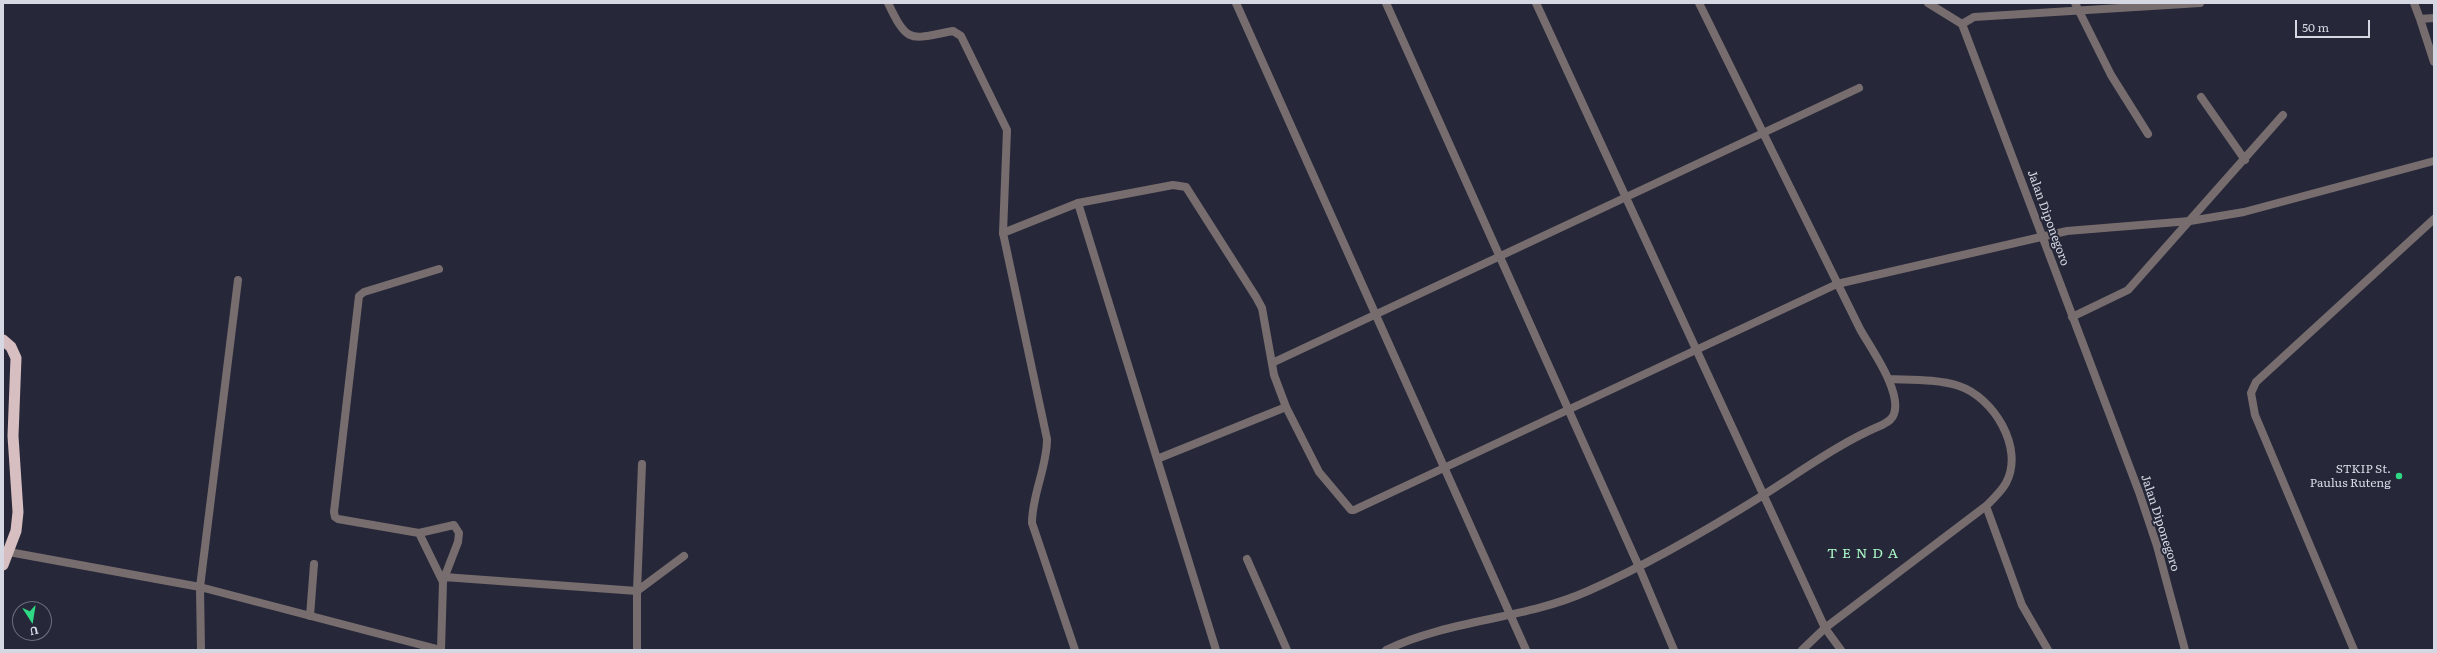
<!DOCTYPE html>
<html>
<head>
<meta charset="utf-8">
<style>
  body { margin:0 }
  #map { position:relative; width:2437px; height:653px; overflow:hidden; background:#262839; font-family:Literata,serif }
  canvas { display:block }
  .frame { position:absolute; inset:0; border:4px solid #d5d7e2; pointer-events:none }
  .north { position:absolute; left:12px; top:601px; width:40px; height:40px; box-sizing:border-box; background:#262839; border:1px solid #6c6e7d; border-radius:50%; rotate:168deg; font-size:11px; font-weight:700; line-height:16px; text-align:center; color:#d5d7e2 }
  .north::after { content:''; display:block; margin:auto; width:14px; height:18px; background:#2fd883; clip-path:polygon(50% 0,100% 100%,50% 72%,0 100%) }
  .scale { position:absolute; left:2295px; top:20px; width:75px; height:18px; box-sizing:border-box; border:2px solid #d5d7e2; border-top:0; padding-left:5px; font-size:12px; line-height:14px; white-space:nowrap; color:#d5d7e2; -webkit-text-stroke:3px #262839; paint-order:stroke }
</style>
</head>
<body>
<div id="map">
<canvas width="2437" height="653"></canvas>
<div class="frame"></div>
<div class="north">U</div>
<div class="scale">50 m</div>
</div>
<script>
const g = document.querySelector('canvas').getContext('2d');
g.lineJoin = 'round';
function stroke(path, color, width, dash) {
  g.strokeStyle = color;
  g.lineWidth = width;
  g.lineCap = dash ? 'butt' : 'round';
  g.setLineDash(dash || []);
  g.stroke(path);
}
function label(font, color, halo, rows, align = 'center') {
  g.font = font + ' Literata,serif';
  g.lineWidth = 4;
  g.setLineDash([]);
  g.textBaseline = 'middle';
  g.strokeStyle = halo;
  g.fillStyle = color;
  for (const [text, x, y, turn = 0] of rows) {
    g.save();
    g.translate(x, y);
    g.rotate((+turn || 0) * Math.PI / 180);
    g.textAlign = isNaN(turn) ? turn : align;
    if (halo) g.strokeText(text, 0, 0);
    g.fillText(text, 0, 0);
    g.restore();
  }
}
const minor = new Path2D(`
  M888 3C908 45 910 39 953 31L961 36 1007 130 1003 233
  M1236 3 1526 650
  M1386 3 1639 567 1674 650
  M1536 3 1825 628 1802 650
  M1928 3 1962 24
  M2075 3 2111 75 2148 134
  M2414 3 2420 19 2434 18
  M2420 19 2434 62
  M2201 97 2245 160
  M1078 203 1216 650
  M2072 317 2128 290 2283 115
  M1272 363 1859 88
  M1157 459 1286 407
  M1986 506 2022 605 2048 650
  M419 533 338 519 335 517 334 512 359 296 364 292 439 269
  M9 552 200 587 441 650
  M1247 559 1287 650
  M444 577 637 591 684 556
  M310 616 314 564
  M201 650 200 587 238 280
  M441 650 443 582 419 533 454 525 459 533 458 542 443 581
  M637 650V591L642 464
  M1386 650C1450 619 1523 620 1588 591 1649 564 1709 529 1765 494 1803 470 1841 442 1882 425 1887 422 1892 420 1894 414 1902 391 1871 349 1860 329L1699 3
  M1841 650 1825 628 1986 506C1993 499 2001 492 2006 483 2025 448 1993 397 1959 386 1937 379 1912 380 1889 379
  M2354 650 2255 415 2251 393 2256 382 2434 219`);
const tertiary = new Path2D(`
  M1075 650 1032 523C1032 494 1047 468 1047 439L1003 233 1078 203 1173 185 1186 187 1256 297 1262 308 1274 375 1286 407 1319 472 1351 510H1354L1837 284 2067 231 2190 221 2244 212 2434 161
  M2185 650 2157 546 2139 492 1962 24 1974 17 2200 3`);
const trunk = new Path2D(`
  M3 340 11 347 16 358 13 436 18 512 16 531 3 565`);
const markers = [
  [2399,476,4,"#2fd883"]
];
const streetNames = [
  ["Jalan Diponegoro",2048,218,70],
  ["Jalan Diponegoro",2160,523,72]
];
const poiNames = [
  ["STKIP St.",2391,469],
  ["Paulus Ruteng",2391,483]
];
const quarterNames = [
  ["T E N D A",1863,554]
];
stroke(minor, '#786d6e', 8);
stroke(tertiary, '#786d6e', 8);
stroke(trunk, '#d7bec0', 11);
for (const [x, y, r, color] of markers) {
  const dot = new Path2D();
  dot.arc(x, y, r, 0, 2 * Math.PI);
  g.fillStyle = color;
  g.fill(dot);
  stroke(dot, '#262839', 1.5);
}
label('12px', '#d5d7e2', '#262839', streetNames);
label('12px', '#d5d7e2', '#262839', poiNames, 'right');
g.letterSpacing = '1px';
label('14px', '#aaf5c4', '#262839', quarterNames);
g.letterSpacing = '0px';
</script>
</body>
</html>
